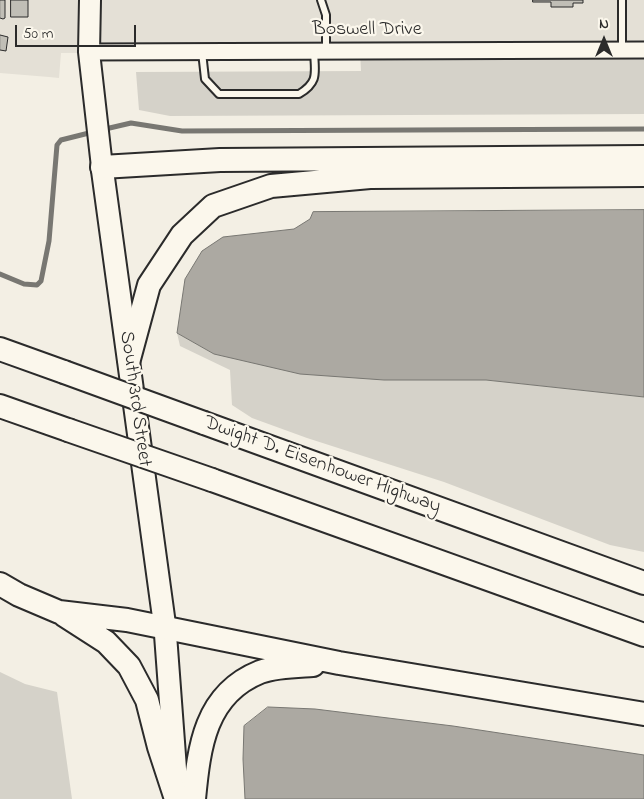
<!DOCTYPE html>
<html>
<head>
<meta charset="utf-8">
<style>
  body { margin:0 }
  #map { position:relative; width:644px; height:799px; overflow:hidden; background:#f3efe4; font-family:"Indie Flower",sans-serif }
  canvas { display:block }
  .north { position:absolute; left:579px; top:15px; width:50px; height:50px; -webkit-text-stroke:4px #fbf7ec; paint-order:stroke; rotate:0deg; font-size:14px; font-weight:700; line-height:20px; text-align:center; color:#2b2b2b }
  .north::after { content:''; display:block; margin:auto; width:18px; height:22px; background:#2b2b2b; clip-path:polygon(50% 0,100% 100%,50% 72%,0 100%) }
  .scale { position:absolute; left:15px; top:25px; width:121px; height:22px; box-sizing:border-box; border:2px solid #2b2b2b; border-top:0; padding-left:6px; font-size:15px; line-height:18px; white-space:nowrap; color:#2b2b2b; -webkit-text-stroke:4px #fbf7ec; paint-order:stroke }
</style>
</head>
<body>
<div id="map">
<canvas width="644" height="799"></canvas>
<div class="north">N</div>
<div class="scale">50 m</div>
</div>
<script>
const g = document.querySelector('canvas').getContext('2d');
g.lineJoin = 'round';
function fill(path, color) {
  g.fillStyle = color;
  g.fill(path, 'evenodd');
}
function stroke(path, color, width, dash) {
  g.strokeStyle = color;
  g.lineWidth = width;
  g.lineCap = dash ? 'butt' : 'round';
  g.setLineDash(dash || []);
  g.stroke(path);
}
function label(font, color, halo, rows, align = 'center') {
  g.font = font + ' "Indie Flower",sans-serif';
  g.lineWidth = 4.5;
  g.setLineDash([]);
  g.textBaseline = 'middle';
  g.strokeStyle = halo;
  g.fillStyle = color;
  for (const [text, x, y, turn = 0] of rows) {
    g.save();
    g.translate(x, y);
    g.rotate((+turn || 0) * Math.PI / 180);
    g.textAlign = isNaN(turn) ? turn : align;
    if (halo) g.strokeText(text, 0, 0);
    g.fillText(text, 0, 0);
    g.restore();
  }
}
const built = new Path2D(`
  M0 0H644V50L61 53 59 78 49 77 0 73Z`);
const green = new Path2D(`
  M644 50V114L170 116 139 110 136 72 361 71 360 51Z
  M177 333 214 354 384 380H486L644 397V552L610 545 444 482 307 438 252 418 232 405 230 370 180 346Z
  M0 672 25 684 57 692 72 799H0Z`);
const water = new Path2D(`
  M644 210V397L486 380H384L300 374 214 354 177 333 185 279 202 251 223 237 294 229 310 219 313 212Z
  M268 707 315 709 453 726 644 755V799H245L243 759 244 726Z`);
const stream = new Path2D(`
  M101 130 131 123 182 131 644 129
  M0 274 24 284 37 285 41 281 49 241 57 145 61 140 93 132`);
const building = new Path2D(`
  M0 0H5V18L3 19 0 18Z
  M11 0H28V17H11Z
  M533 0H583V3H573V7H551V2H533Z
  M0 35 8 37 6 51 0 50Z`);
const service = new Path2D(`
  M321 0 326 15V51
  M622 0V49
  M202 52 205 79 219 94H299C319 82 315 73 314 52`);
const tertiary = new Path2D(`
  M89 52 644 50`);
const primary = new Path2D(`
  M90 0 89 52 102 167`);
const trunk = new Path2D(`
  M102 167 165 628 177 789`);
const motorway = new Path2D(`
  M102 167 220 160 644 157
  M0 349 64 372
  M129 359 149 285 182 235 213 206 271 186 370 177 644 175
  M0 406 68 430
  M204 423 644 583
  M212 480 644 635
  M0 584 19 595 59 612 127 620 339 663 644 714
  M64 615 106 642 129 666 147 700 159 747 176 799
  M194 799C199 747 205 694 260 672 276 666 296 666 313 665`);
const motorwayBridge = new Path2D(`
  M64 372 204 423
  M68 430 212 480`);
const streetNames = [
  ["Boswell Drive",367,31],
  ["South 3rd Street",134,399,82],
  ["Dwight D. Eisenhower Highway",322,466,20]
];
fill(built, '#e4e0d6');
fill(green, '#d5d2c9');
fill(water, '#aca9a2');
stroke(water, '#787772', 1);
stroke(stream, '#787772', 5);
fill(building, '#c0beb6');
stroke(building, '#2b2b2b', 1);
stroke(service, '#2b2b2b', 10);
stroke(tertiary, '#2b2b2b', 19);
stroke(primary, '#2b2b2b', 24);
stroke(trunk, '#2b2b2b', 25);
stroke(motorway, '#2b2b2b', 26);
stroke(service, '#fbf7ec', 6);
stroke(tertiary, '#fbf7ec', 15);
stroke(primary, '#fbf7ec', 20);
stroke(trunk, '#fbf7ec', 21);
stroke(motorway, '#fbf7ec', 22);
stroke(motorwayBridge, '#2b2b2b', 26, []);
stroke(motorwayBridge, '#fbf7ec', 22);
label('20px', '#2b2b2b', '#fbf7ec', streetNames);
</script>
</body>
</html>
